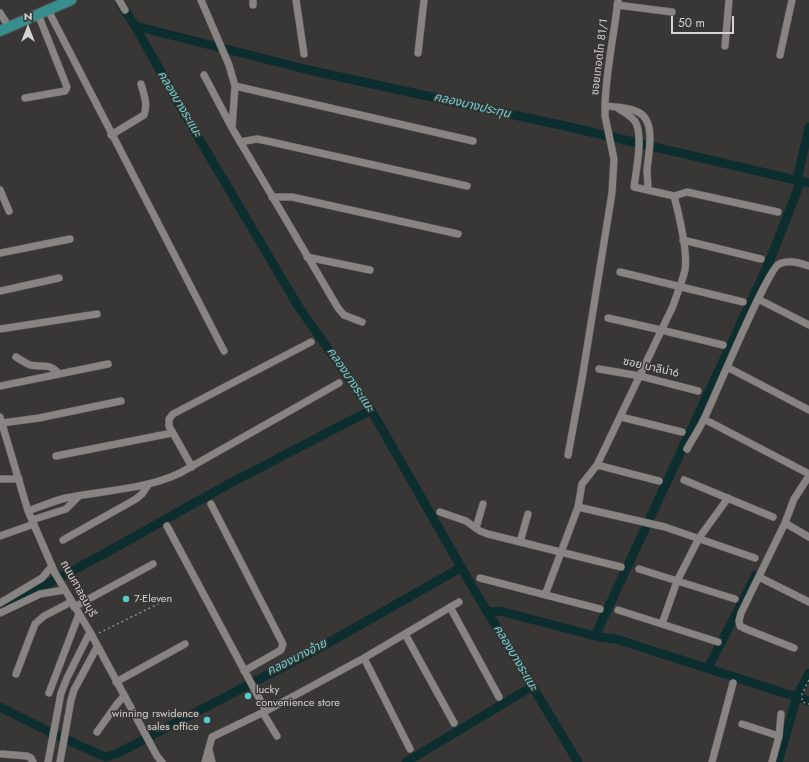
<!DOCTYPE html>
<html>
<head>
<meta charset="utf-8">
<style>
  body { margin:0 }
  #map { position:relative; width:809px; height:762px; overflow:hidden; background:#393735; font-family:Jost,sans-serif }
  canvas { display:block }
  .north { position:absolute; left:8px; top:8px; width:40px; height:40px; -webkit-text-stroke:3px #393735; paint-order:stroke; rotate:0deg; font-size:11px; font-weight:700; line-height:16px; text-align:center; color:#d4d3d1 }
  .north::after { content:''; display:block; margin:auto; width:14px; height:18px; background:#d4d3d1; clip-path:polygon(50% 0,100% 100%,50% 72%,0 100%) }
  .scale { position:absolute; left:671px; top:16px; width:63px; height:18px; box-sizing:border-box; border:2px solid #d4d3d1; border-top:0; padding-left:5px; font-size:12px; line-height:14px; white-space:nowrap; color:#d4d3d1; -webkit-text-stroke:3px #393735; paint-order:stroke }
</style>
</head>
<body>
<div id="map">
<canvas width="809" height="762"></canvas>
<div class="north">N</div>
<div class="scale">50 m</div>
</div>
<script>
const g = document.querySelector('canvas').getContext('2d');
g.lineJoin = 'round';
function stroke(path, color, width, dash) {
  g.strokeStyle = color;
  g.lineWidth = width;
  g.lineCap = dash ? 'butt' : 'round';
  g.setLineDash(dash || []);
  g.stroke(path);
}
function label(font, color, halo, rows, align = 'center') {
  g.font = font + ' Jost,"Noto Sans Thai",sans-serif';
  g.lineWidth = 3;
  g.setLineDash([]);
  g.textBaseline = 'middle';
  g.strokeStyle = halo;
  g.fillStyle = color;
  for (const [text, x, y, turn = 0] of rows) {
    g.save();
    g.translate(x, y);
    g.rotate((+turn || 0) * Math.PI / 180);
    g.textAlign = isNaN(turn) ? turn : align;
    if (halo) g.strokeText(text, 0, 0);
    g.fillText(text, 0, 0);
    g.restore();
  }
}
const canal = new Path2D(`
  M120 3 135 26 184 113 298 306 371 410 469 581 578 762
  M135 26 313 71 565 126 809 183
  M797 180 809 127
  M0 609 100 556 225 486 371 410
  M487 612 500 611 599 637 616 639 809 701
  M595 636 768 265 801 181
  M708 668 756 575
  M0 707 50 732 105 757 116 754 321 647 462 567
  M406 762 533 686
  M778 762 797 696 809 673`);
const path = new Path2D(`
  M99 633 162 602
  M809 680 802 694V702L809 704`);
const minor = new Path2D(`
  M119 0 125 10
  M201 0 229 65 235 86 232 128 338 308 344 315 362 322
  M253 0V5
  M296 0 304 54
  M618 0C614 36 606 70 605 106 615 107 629 107 638 112 657 121 648 155 647 170 647 176 648 183 648 189
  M617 5 672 12
  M48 10 224 351
  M0 13 9 27
  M725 46 729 0
  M418 53 424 0
  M780 55 792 0
  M204 75 232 128
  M235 86 473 141
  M25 98 65 91 67 87 38 14
  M619 109C625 113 633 117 636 123 643 138 636 171 634 187L674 196
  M111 135 144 115C148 104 144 95 141 84
  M240 142 257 139 267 141 467 186
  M0 190 9 211
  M674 196 687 192 778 212
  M272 197H292L458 234
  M683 240 761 259
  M0 253 70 239
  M307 257 370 270
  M620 272 743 302
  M0 291 59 278
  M758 299 809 325
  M608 318 661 330 723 345
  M0 329 97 314
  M16 357C21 360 25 363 30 365 43 368 49 362 59 374
  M727 367 809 410
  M599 369 640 376 698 391
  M0 386 108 364
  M0 417 28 511 55 573 90 632 157 756 162 762
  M621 417 682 432
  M704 419 809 474
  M2 423 39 418 121 401
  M687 449C693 438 700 428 705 417 715 396 767 270 779 264 788 259 800 263 809 266
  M568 455 582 379 612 193 614 159 605 116V106
  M56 456 172 433
  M597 465 659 481
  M192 467 169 426V419L173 414 311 342
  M0 479H19
  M684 480 773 517
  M211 504 283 644 281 650 244 671
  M578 507 665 527 755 558
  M28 511C40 507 53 501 66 498 104 490 144 490 180 473L339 383
  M440 512 466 521 480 531 488 534 621 567
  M32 520 66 509 78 497
  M785 523 809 537
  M167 526 266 711
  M476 528 483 504
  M0 536 34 524
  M63 540 136 499 142 494 148 485
  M520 542 528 514
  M639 569 735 599
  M759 577 809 602
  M480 578 600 609
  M545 595 578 507 582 484 597 465 673 306C677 294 682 282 685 270 688 251 679 215 674 196
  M0 603 42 578 52 566
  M74 607 153 564
  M450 607 499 697
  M618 610 718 642
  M0 613 40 594 64 590
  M662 624 677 581 699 538 728 498
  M405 634 454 723
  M794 648 746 629 740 626 739 621 741 613 785 523 794 499 809 476
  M364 658 410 749
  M16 674 35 624 44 616 71 602
  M116 682 185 644
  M49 693 79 614
  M263 713 277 736
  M742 724 779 736
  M97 732 117 704 124 696
  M209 750 212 762
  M2 754 27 756 31 758 33 762
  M48 762 61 693 67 678 90 632
  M60 762 71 700 74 690 97 647
  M205 762 212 737 266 711 364 658 459 602
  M712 762 733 683
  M772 762 779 736 781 714`);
const major = new Path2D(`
  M0 31 71 0`);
const markers = [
  [126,599,4,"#52cdcf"],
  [248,696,4,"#52cdcf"],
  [207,720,4,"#52cdcf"]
];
const streetNames = [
  ["ซอยเทอดไท 81/1",600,57,-83],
  ["ซอย บาลีน่า6",651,368,13],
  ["ถนนศาลธนบุรี",78,589,61]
];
const poiNames = [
  ["7-Eleven",134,599],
  ["lucky",256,690],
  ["convenience store",256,703],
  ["winning rswidence",199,714,"right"],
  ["sales office",199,727,"right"]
];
const waterNames = [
  ["คลองบางระแนะ",179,104,59],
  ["คลองบางประทุน",472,106,13],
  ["คลองบางระแนะ",350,380,56],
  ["คลองบางอ้าย",297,658,-27],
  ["คลองบางระแนะ",515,658,59]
];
stroke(canal, '#0c2e2e', 9);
stroke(minor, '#575553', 8);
stroke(major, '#575553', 12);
stroke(path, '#8a8987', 1.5, [2, 3]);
stroke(minor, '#878482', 7);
stroke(major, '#368e8f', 10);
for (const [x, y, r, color] of markers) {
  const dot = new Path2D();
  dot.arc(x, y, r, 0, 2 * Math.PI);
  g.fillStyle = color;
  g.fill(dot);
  stroke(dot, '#393735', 1.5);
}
label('11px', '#d4d3d1', '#393735', streetNames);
label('11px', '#d4d3d1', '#393735', poiNames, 'left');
label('italic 12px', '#6dd1d3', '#393735', waterNames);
</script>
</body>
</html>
